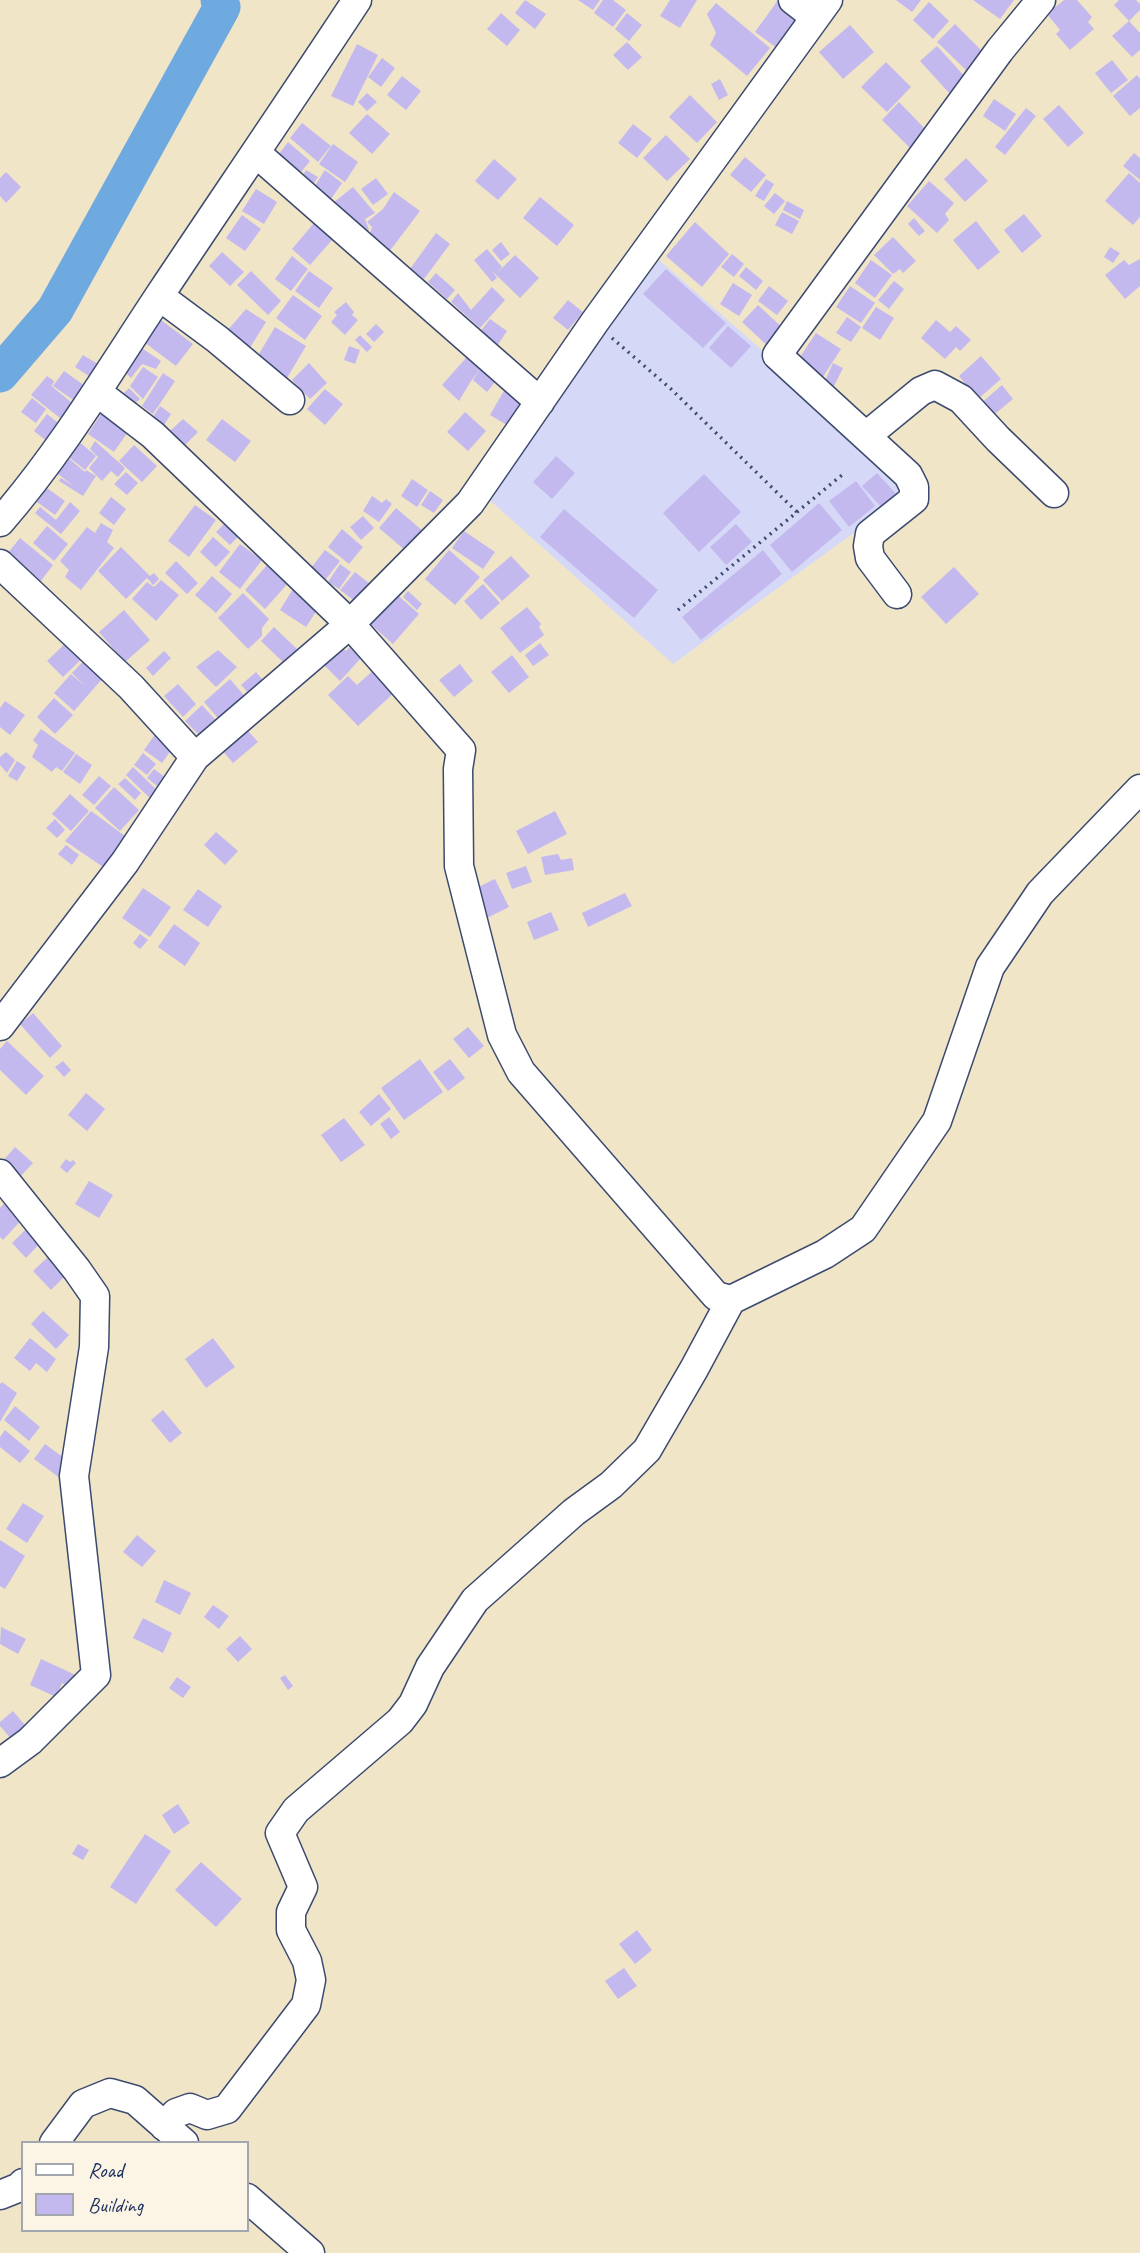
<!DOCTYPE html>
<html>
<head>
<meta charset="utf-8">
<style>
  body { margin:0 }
  #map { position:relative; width:1140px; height:2253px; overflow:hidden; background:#f0e5c7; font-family:Caveat,sans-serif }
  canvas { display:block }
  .legend { position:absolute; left:21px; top:2141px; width:228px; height:91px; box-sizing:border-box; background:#fcf5e5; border:2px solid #a2a6af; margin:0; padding:9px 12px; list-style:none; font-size:21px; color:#1b2f5e }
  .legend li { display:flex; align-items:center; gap:14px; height:35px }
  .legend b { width:35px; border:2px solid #a2a6af }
</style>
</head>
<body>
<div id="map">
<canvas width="1140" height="2253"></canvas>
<ul class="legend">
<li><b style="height:9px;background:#fff"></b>Road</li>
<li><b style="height:19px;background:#c4b9ee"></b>Building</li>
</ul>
</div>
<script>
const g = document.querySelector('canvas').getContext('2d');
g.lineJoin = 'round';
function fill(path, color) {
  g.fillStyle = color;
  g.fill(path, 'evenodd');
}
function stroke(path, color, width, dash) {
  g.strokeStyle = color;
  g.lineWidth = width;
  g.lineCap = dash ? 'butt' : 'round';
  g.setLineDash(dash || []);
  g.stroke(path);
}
const built = new Path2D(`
  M659 260 796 380 880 462 906 495 673 664 484 495Z`);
const river = new Path2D(`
  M0 374 55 310 222 7 219 0`);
const building = new Path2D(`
  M525 0 546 14 535 29 515 13Z
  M578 0H600L593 10Z
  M603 0H613L626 10 613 27 594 13Z
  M670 0H697L680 28 660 16Z
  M778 0 801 16 777 48 755 32Z
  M896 0H921L912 12Z
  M973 0H1014L1000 19Z
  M1064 0H1077L1092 17 1088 22 1094 29 1070 50 1056 34 1060 30 1047 14Z
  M1119 0H1136L1140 4V10L1129 21 1114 5Z
  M929 2 949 21 933 39 913 20Z
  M716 3 770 48 747 76 710 45 716 33 707 14Z
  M501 13 520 30 507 46 487 29Z
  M627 13 642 25 629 41 615 29Z
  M1129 21 1140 33V50L1132 57 1112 36Z
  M955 24 986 55 969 73 937 42Z
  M850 25 874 52 843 79 819 52Z
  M627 42 642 57 628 70 613 55Z
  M357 44 378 55 353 106 331 96Z
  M937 46 967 79 950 94 920 61Z
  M382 58 395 68 381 87 368 77Z
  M1112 60 1128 80 1111 93 1095 73Z
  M886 62 911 87 887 112 861 87Z
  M1137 75 1140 79V108L1130 116 1113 96Z
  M402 76 421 91 406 110 387 95Z
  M720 79 728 95 719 100 711 84Z
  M367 93 377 102 367 111 358 102Z
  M690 95 717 122 697 143 669 117Z
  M994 99 1016 114 1005 131 983 116Z
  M899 102 929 133 912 150 882 120Z
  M1059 105 1084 133 1068 147 1043 119Z
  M1026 108 1036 116 1005 155 995 147Z
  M367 114 390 134 372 154 349 133Z
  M302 123 331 146 318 162 290 138Z
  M633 124 652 139 637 158 618 143Z
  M666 135 690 159 667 181 643 158Z
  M288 142 310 161 297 177 275 159Z
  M333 144 358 162 345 182 319 164Z
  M1134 153 1140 158V180L1123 166Z
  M745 157 766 175 751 192 730 175Z
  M966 158 988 181 965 202 944 179Z
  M494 159 517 179 498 200 475 181Z
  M306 170 318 177 311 188 299 181Z
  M325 170 342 183 329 202 312 190Z
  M6 172 21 187 6 203 0 196V178Z
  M1129 173 1140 183V217L1133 225 1105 201Z
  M376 178 388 194 373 205 361 189Z
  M766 179 774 184 764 201 755 196Z
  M929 181 954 203 945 214 949 220 937 233 907 206Z
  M353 187 375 213 365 219 369 230 361 237 333 203Z
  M256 189 277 202 264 224 242 211Z
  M394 192 420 211 389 252 370 234 372 227 367 222 383 209Z
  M775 193 785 201 774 214 764 206Z
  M540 197 574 225 557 246 523 218Z
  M787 201 804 210 800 219 783 210Z
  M782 212 799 221 792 234 775 225Z
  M1024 214 1042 236 1022 253 1004 230Z
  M242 215 261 229 245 251 226 238Z
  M914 218 925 231 919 236 908 224Z
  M976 221 1000 252 978 270 953 240Z
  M695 222 729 254 702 287 666 256Z
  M314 223 333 239 310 265 292 249Z
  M436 233 450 244 424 279 410 269Z
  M893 237 916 261 903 273 900 269 893 274 874 255Z
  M501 242 510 254 501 261 492 250Z
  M1110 247 1120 253 1113 263 1104 257Z
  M487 249 502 267 497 273 515 255 539 278 520 298 492 271 497 278 492 282 474 260Z
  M222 252 244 272 230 286 209 266Z
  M732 254 744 264 734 277 721 267Z
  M292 256 308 269 291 291 275 279Z
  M1140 259V286L1125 299 1105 275 1124 260 1129 265Z
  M871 260 892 275 875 298 855 283Z
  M746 267 763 281 756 290 739 276Z
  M666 269 726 323 703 348 643 294Z
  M251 271 281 301 268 315 237 285Z
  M309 271 333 288 319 308 295 291Z
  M436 273 455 290 447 299 428 282Z
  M894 281 904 289 889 309 878 300Z
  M733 283 752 295 739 316 720 304Z
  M769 286 788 301 777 315 758 301Z
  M850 286 875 303 861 323 836 307Z
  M492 287 505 300 480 328 451 302 458 293 471 310Z
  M293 295 322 316 305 340 276 318Z
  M568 300 583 312 568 330 553 318Z
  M346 302 354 312 352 315 358 320 345 335 331 322 337 315 334 312Z
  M758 305 787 332 771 349 742 322Z
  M876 307 894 318 880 340 862 328Z
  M246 309 266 322 246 354 227 331Z
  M847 317 861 327 851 342 836 333Z
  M490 319 507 331 497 346 479 333Z
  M161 320 193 344 176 366 144 342Z
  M936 320 950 332 956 326 971 340 960 351 956 347 945 359 921 338Z
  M376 324 384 332 374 342 366 334Z
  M728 326 751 346 731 368 709 348Z
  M275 327 306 346 287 378 256 359Z
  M816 333 841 349 821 380 796 363Z
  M360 335 372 347 367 352 355 340Z
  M137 345 161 361 156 369 142 364 131 378 121 368Z
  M349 346 360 350 355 364 344 360Z
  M473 350 499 377 487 392 473 380 481 368 471 381 459 401 442 385Z
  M83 355 108 370 100 383 75 367Z
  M981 356 1001 379 978 399 959 376Z
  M309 363 327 383 310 399 292 380Z
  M833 363 843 368 833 388 824 383Z
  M143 367 158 377 143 399 130 386Z
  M64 371 92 391 82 406 53 386Z
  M163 373 175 381 153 414 142 406Z
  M47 376 54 381 52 386 49 384 77 407 65 422 31 395Z
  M1002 385 1013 399 990 418 979 405Z
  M129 388 140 399 132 406 122 395Z
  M325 389 343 404 325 425 307 409Z
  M505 389 527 402 512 428 490 415Z
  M32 398 46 409 36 423 21 412Z
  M160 406 171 414 162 428 151 420Z
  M465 412 486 431 468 451 447 432Z
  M47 414 67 430 54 447 34 431Z
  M101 414 127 433 114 452 88 434Z
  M183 419 198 432 185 445 170 431Z
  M222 419 251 441 235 462 206 440Z
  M77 440 96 456 85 470 65 454Z
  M95 441 125 468 118 477 111 471 102 481 89 468 98 457 100 459 90 449Z
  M134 445 157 466 142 482 119 461Z
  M66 456 85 472 86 470 96 476 83 496 59 481 61 478 75 487 54 471Z
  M556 456 575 473 552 499 533 482Z
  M126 472 138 483 127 495 114 484Z
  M877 473 898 496 884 510 862 486Z
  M704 474 741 512 699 552 663 513Z
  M412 479 428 490 417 507 401 496Z
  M856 481 875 506 849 527 829 501Z
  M47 488 65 501 55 515 37 502Z
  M430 491 443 500 434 513 421 505Z
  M372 496 382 503 386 499 392 504 379 522 363 511Z
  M111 497 126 509 114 525 99 513Z
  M70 502 80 511 61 534 35 513 40 507 56 520Z
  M819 503 842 530 792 572 770 545Z
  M195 505 216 520 189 557 168 541Z
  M396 508 430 537 413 557 379 528Z
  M564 509 658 590 634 618 540 537Z
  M232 516 246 529 230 545 216 532Z
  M363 516 374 528 361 540 350 527Z
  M101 523 113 530 107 542 114 548 81 590 65 577 69 570 60 561 87 527 95 533Z
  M736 524 752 542 726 565 710 547Z
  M47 526 68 544 54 561 33 543Z
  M342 529 363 547 349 564 328 547Z
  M464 531 495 552 483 569 452 548Z
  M213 537 230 552 216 567 200 552Z
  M20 538 53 565 37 586 3 559Z
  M240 544 262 560 240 589 219 572Z
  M121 547 150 576 154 573 159 579 153 585 147 578 126 599 98 571Z
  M325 550 340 561 326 579 311 568Z
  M449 550 480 577 455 605 425 579Z
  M763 550 782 574 701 640 682 617Z
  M511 556 530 576 502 601 483 580Z
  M176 561 198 583 187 594 165 573Z
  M268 564 289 582 265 609 245 590Z
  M340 564 351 572 339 589 328 582Z
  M954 567 979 594 946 624 921 597Z
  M355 572 375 588 361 606 340 590Z
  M212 576 232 594 216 613 195 595Z
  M161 580 179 595 156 621 132 599 147 582 154 587Z
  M483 584 500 603 481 620 464 601Z
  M293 589 319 607 306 627 280 610Z
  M393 591 419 614 393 644 367 621Z
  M408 591 422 604 417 610 403 597Z
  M243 593 269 619 262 628V636L248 649 218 618Z
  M527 607 541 624 539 627 544 635 520 653 500 628Z
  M124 610 150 640 125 662 99 632Z
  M274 627 297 649 284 663 261 641Z
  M74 635 90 651 63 677 47 661Z
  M336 642 346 651 350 647 361 658 340 681 319 660Z
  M540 643 549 655 533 666 525 655Z
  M218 650 237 667 216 687 196 667Z
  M164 651 171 658 153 676 146 668Z
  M91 653 110 670 74 711 54 693 71 674 85 686 72 673Z
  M512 655 529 677 509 693 491 672Z
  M460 664 473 681 454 697 439 680Z
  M376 668 397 690 358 726 328 695 348 676 357 685Z
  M256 672 268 686 254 699 241 685Z
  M230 679 248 700 222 723 204 702Z
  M178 684 196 704 183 717 164 696Z
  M54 698 73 715 55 734 37 717Z
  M5 701 25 715 10 735 0 727V708Z
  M202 705 221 726 205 741 185 721Z
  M241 723 258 742 233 763 216 743Z
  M41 729 75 753 62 771 56 767 52 772 32 757 38 745 33 740Z
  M158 730 176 743 162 763 144 750Z
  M6 752 15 760 7 773 0 765V757Z
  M143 753 156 764 147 775 134 765Z
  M76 754 92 765 80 784 63 772Z
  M17 761 26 767 17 781 8 776Z
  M133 767 165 798 158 806 126 775Z
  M154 769 174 784 166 793 147 778Z
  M99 776 111 786 94 805 82 795Z
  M125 778 141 793 135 800 118 784Z
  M114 787 139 810 120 831 95 808Z
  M70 794 89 811 71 831 52 814Z
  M91 811 125 836 103 867 65 841Z
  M555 811 567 834 528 854 516 831Z
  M55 819 65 830 57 838 46 828Z
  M216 832 238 851 225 865 204 845Z
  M66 845 79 855 72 865 58 854Z
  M558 854 561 860 572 858 574 870 545 875 541 857Z
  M526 866 532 882 512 889 506 873Z
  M495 879 509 907 487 918 472 890Z
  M143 888 171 907 150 937 122 918Z
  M198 889 222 906 208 927 183 910Z
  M625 893 632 906 588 927 582 913Z
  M551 912 559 930 534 940 527 922Z
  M174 924 200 943 185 966 158 947Z
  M140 934 148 940 140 949 133 943Z
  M33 1013 62 1046 50 1058 20 1024Z
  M468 1027 484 1046 469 1058 453 1039Z
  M7 1041 44 1076 26 1095 0 1070V1049Z
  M420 1059 443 1092 404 1120 381 1088Z
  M450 1059 465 1078 448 1091 433 1072Z
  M63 1061 71 1070 64 1077 55 1067Z
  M86 1093 105 1109 87 1131 68 1115Z
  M379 1094 391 1109 371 1126 359 1112Z
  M389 1117 400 1132 391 1139 380 1124Z
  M344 1118 365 1145 341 1162 321 1135Z
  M15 1147 33 1163 18 1179 1 1163Z
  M66 1159 70 1162 73 1160 76 1163 67 1173 60 1167Z
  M89 1181 113 1195 99 1218 75 1204Z
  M7 1200 25 1216 3 1240 0 1237V1208Z
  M30 1225 44 1239 26 1258 12 1243Z
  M49 1256 67 1274 51 1290 33 1271Z
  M43 1311 69 1335 56 1349 31 1324Z
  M30 1338 56 1359 47 1372 36 1363 30 1371 14 1358Z
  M213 1338 235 1367 206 1388 185 1359Z
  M2 1382 17 1393 0 1422V1384Z
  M15 1406 40 1427 29 1441 4 1420Z
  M163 1410 182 1433 170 1443 151 1420Z
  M5 1430 30 1451 20 1463 0 1447V1437Z
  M45 1444 75 1466 64 1481 34 1459Z
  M23 1503 44 1516 27 1543 6 1529Z
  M137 1535 156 1551 142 1567 123 1552Z
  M0 1540 25 1556 5 1589 0 1586Z
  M164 1580 191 1593 180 1615 155 1602Z
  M213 1605 229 1616 219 1629 204 1617Z
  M143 1618 172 1633 163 1653 133 1638Z
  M1 1627 26 1639 18 1654 0 1644Z
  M240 1636 252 1649 238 1662 226 1649Z
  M41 1659 82 1678 73 1690 62 1683 56 1697 30 1685Z
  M285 1675 293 1686 288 1690 280 1678Z
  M177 1677 191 1687 183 1698 169 1688Z
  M13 1711 29 1730 14 1742 0 1726V1722Z
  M178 1804 190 1823 174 1834 162 1815Z
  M145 1834 171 1851 136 1904 110 1887Z
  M78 1844 89 1850 83 1860 72 1854Z
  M201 1862 242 1899 216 1927 175 1890Z
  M637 1930 652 1950 635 1964 619 1944Z
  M624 1968 637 1986 618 1999 605 1981Z`);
const path = new Path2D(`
  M612 338 671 389 797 512
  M678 610 842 475`);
const minor = new Path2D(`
  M793 0 815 17
  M256 153 540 402
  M159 296 217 339 290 400
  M97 392 153 435 350 624 461 750 458 769 459 866 502 1035 521 1072 716 1296 731 1300 825 1254 863 1229 937 1121 990 967 1040 893 1140 789
  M866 436 921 391 935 385 961 399 998 439 1054 493
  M0 522C61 452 108 373 159 296 225 197 292 99 357 0
  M0 564 131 687 195 757
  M897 594 870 558 868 546 870 534 914 499V487L908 475 777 355 1000 50 1041 0
  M0 1026 125 862 195 757 350 624 470 503 594 323 828 0
  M0 1174 77 1270 95 1296 94 1347 74 1476 96 1675 30 1741 0 1763
  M164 2126 176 2113 190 2108 207 2115 227 2109 306 2005 311 1980 307 1961 291 1930V1912L303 1887 280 1833 296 1810 400 1721 413 1704 430 1667 475 1600 574 1512 611 1485 647 1450 694 1369 731 1300
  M54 2143 83 2104 110 2093 135 2100 184 2143
  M0 2195 20 2187 23 2183
  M247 2198 310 2253`);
fill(built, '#d6d8f8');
stroke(river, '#6ea9df', 37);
fill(building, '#c4b9ee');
stroke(minor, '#3b4a6e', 31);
stroke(path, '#3b4a6e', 3.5, [2, 5]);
stroke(minor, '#fff', 28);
</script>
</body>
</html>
